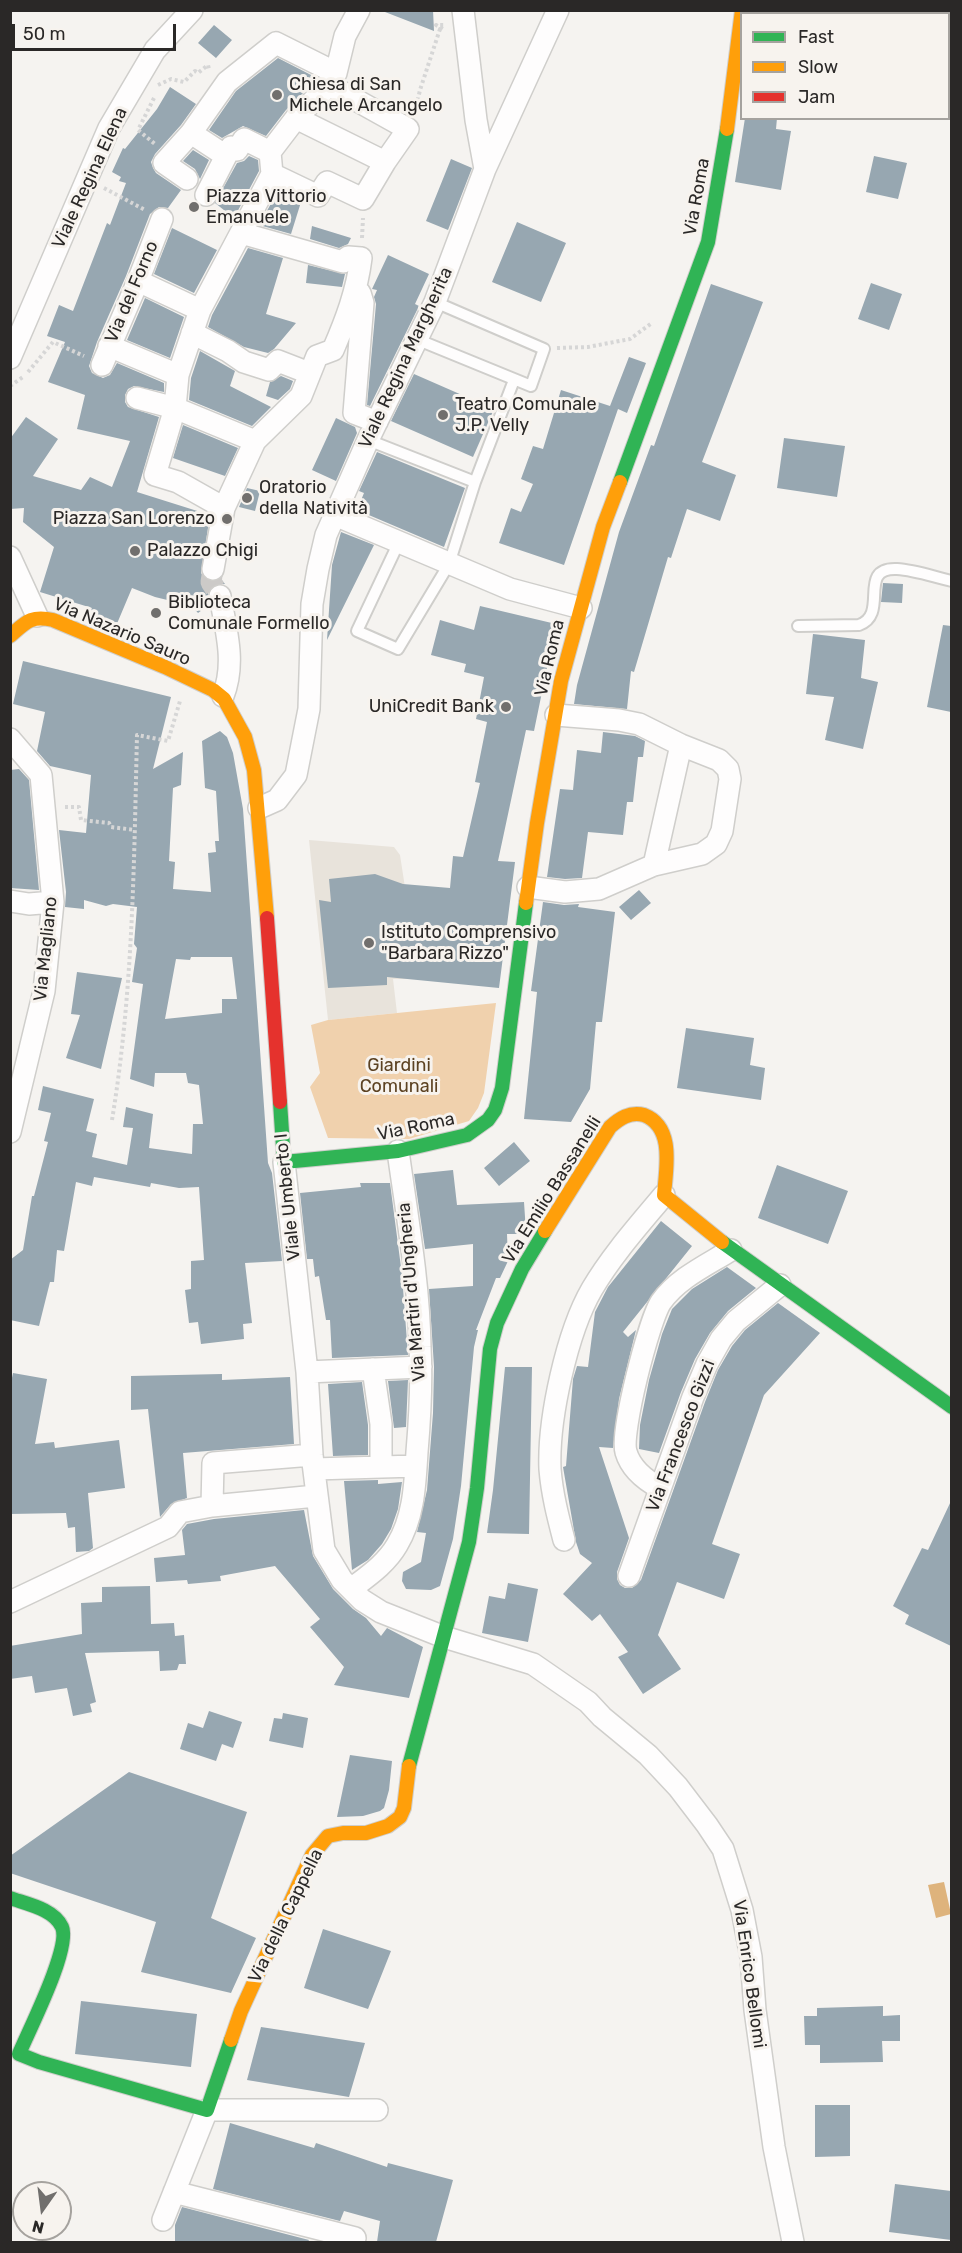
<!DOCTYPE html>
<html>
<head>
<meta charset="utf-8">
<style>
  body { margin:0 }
  #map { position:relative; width:962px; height:2253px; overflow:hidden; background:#f5f3f0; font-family:Rubik,sans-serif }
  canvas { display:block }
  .frame { position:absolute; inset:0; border:12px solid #2a2827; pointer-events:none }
  .legend { position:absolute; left:740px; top:12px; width:210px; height:108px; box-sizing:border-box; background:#f7f3ee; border:2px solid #a5a29e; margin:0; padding:8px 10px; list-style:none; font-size:18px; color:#2a2827 }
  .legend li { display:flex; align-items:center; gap:12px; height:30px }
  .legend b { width:30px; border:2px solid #a5a29e }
  .north { position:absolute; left:12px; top:2181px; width:60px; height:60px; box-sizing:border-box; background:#f7f3ee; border:2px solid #a5a29e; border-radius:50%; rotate:194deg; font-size:16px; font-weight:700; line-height:24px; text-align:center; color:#2a2827 }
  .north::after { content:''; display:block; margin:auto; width:21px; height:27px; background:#716f6d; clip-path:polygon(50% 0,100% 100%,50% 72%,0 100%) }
  .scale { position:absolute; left:12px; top:24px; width:164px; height:27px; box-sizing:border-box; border:3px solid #2a2827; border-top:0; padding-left:8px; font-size:18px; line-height:21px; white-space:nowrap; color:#2a2827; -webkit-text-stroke:4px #f7f3ee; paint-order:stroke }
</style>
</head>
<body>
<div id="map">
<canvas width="962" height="2253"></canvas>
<div class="frame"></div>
<ul class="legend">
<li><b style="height:8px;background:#30b455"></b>Fast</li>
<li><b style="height:8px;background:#ff9f0a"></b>Slow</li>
<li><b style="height:8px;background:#e5322d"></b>Jam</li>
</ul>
<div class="north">N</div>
<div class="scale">50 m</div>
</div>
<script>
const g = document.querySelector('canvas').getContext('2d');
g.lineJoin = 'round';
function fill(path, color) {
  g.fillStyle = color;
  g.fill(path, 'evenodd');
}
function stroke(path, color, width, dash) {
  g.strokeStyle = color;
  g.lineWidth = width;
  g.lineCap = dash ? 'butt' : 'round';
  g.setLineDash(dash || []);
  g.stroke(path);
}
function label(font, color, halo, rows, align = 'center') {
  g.font = font + ' Rubik,sans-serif';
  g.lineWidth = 6;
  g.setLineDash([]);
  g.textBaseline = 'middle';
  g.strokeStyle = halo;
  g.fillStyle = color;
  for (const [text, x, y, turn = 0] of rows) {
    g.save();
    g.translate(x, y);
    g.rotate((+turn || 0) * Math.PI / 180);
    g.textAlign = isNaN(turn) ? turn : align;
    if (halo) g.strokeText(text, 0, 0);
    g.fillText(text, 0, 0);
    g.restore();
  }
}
const built = new Path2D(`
  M309 840 394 847 400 855 408 907 412 979H393L397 1013 328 1020Z`);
const green = new Path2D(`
  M496 1003 484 1093 478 1108 469 1121 409 1139 328 1138 310 1087 320 1073 311 1025 328 1020Z`);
const water = new Path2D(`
  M944 1882 951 1914 936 1918 928 1885Z`);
const building = new Path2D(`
  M386 10H433L434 31 385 12Z
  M214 25 232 40 216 58 198 43Z
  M278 58 313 76 304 92 286 110 266 136 243 126 222 138 209 130 236 91Z
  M170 87 196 104 181 125 155 154 151 162 153 168 156 173 181 190 168 208 159 207 150 214 126 276 97 342 89 366 92 373 103 378 110 375 117 363 164 383V392L134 386 128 389 125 395V402L128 407 159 417 137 492 210 515 201 573 205 579 211 582 221 579 225 584H217L211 587 208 592 209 605 198 613 192 606 155 597 132 588 116 626 89 614 92 608 40 592 54 547 23 522 24 508 10 509V439L26 417 58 439 33 476 81 490 90 477 112 487 130 441 77 429 85 395 48 382 65 342 47 336 59 305 73 311 107 223 110 225 126 183 119 181 121 177 112 172 123 148 125 149 157 109Z
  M745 118H777L776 129 791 131 781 190 735 182Z
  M193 150 209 160 200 179 195 169 183 161Z
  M249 156 258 160 259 171 234 218 215 203 237 163 244 161Z
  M874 156 907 163 898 199 866 192Z
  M451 159 472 168 448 230 426 221Z
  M278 191 301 202 291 234 259 225Z
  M517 222 566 243 541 302 492 282Z
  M312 226 351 238 348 244 339 248 310 239Z
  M172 228 217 250 194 293 154 274Z
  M248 248 283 258 266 314 296 323 274 349 268 353 244 347 208 327 212 315Z
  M388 255 429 274 415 304 419 306 370 406 367 405 376 304 374 297 377 290 372 289Z
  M308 265 345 274 342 287 306 283Z
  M871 283 902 294 889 330 858 319Z
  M711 284 763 302 702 462 736 475 720 521 687 509 671 558 668 557 634 672 631 671 627 709 574 704 577 685 619 532 651 445 654 446Z
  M145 298 184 317 170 358 127 340Z
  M200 351 235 371 230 386 271 407 252 426 189 400 191 378Z
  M629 357 646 363 627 413 618 409 564 565 499 543 511 508 521 512 533 484 521 479 533 446 543 449 561 390 610 406Z
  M414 374 494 409 473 457 391 421Z
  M281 376 293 381 290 389 278 400 266 396 270 382Z
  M336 418 355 427 357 433 336 481 312 470Z
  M183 425 238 448 225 476 173 458Z
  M784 438 845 446 837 497 777 488Z
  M377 452 465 488 444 547 357 510 364 493 359 491Z
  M247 488 260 491 255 511 239 507Z
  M341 532 374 545 327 640 332 565Z
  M883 583 903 584 902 603 881 602Z
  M480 606 556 624 534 731 526 730 498 861 515 862 499 988 387 977V985L328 988 319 900 331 902 329 879 375 874 403 884 450 888 453 856 463 857 480 783 475 782 487 722 476 719 484 677 464 672 466 664 431 655 440 620 474 630Z
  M943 625 951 626V712L927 707Z
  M813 634 865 640 861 678 878 682 863 749 825 740 834 697 806 694Z
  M23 661 171 697 153 769 183 752 181 785 173 788 169 861 175 862 173 889 211 892 208 853 216 852 215 841H219L216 791 205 788 202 741 220 731 227 737 233 753 243 809 268 1163 272 1173 282 1261 245 1263 252 1323 243 1324 244 1339 201 1344 198 1322 189 1323 185 1290 191 1289V1261L204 1260 199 1187 179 1188 151 1183 150 1187 94 1177 92 1186 76 1182 64 1251 57 1250 54 1282H50L39 1326 10 1320V1260L23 1250 32 1196H34L48 1142 44 1141 51 1113 38 1110 43 1086 94 1099 86 1131 97 1134 92 1157 127 1165 133 1128 123 1127 126 1107 153 1114 149 1148 192 1154 193 1124H203L199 1085 188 1083 186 1073H155L154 1087 130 1079 143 984 132 982 137 948 134 944 137 907 113 904 106 906 84 900V909L65 907 66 892 59 830 86 833 91 775 50 766 37 751 45 712 13 704ZM191 957H232L237 999H222V1013L165 1019 176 959 190 960Z
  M603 732 635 736 645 741 643 757H638L633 802H627L623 835 588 832 582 878 565 879 547 877 560 789 573 790 577 750 601 753Z
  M19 769 29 780 39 890 10 888V770Z
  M639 890 651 903 631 920 619 907Z
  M543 902 564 905 579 904 578 907 615 912 602 1022H596L590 1089 571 1122 524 1119 537 992 531 991Z
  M77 972 122 978 101 1069 66 1058 80 1015 71 1014Z
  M686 1028 754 1038 750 1065 765 1068 761 1100 677 1088Z
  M514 1142 530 1161 499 1186 484 1168Z
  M777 1165 848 1191 828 1244 758 1218Z
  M453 1170 457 1205 524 1202 526 1232 524 1234H507L508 1261 500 1278H496L476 1330H478L474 1347 461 1486 453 1539 440 1586 431 1590 406 1589 402 1581 403 1572 421 1562 426 1533 417 1532 427 1490 433 1413 434 1367 429 1289 473 1286V1244L425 1249 414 1174Z
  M360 1183H390L402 1275 408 1355 332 1358 330 1320H326L319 1276 315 1277 313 1259H307L300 1193 361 1187Z
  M661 1221 692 1246 623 1332 628 1337 636 1330 619 1399 613 1448 599 1447 629 1538 617 1572V1579L620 1585 625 1588H632L641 1580 705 1402 718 1370 732 1346 745 1330 778 1303 820 1333 764 1395 712 1544 740 1554 724 1599 677 1582 658 1635 681 1669 643 1694 618 1657 628 1652 600 1614 592 1621 563 1594 592 1563 580 1554 576 1542 563 1467 566 1466 573 1379 577 1366 588 1367 595 1312 608 1287Z
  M727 1267 756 1288 728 1311 710 1333 695 1359 681 1392 659 1453 639 1449 640 1425 649 1380 662 1334 672 1309 692 1289Z
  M505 1367H532L529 1534 487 1533 493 1490Z
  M13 1373 47 1379 35 1444 54 1442 55 1448 119 1440 125 1488 88 1493 93 1548 89 1551 76 1552 75 1527 68 1528 66 1513 10 1514V1387Z
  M222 1374V1380L290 1377 294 1444 183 1453 187 1498 171 1504 160 1517 148 1409 131 1410V1376Z
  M408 1380 406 1427 394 1428 388 1381Z
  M362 1382 368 1425V1455L333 1456 328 1384Z
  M378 1480V1484L402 1482 398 1509 391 1529 382 1544 368 1560 352 1570 344 1481Z
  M951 1501V1646L905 1624 909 1615 893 1606 922 1548 928 1550Z
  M304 1510 313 1556 333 1589 353 1609 366 1618 381 1636 387 1628 423 1647 409 1698 334 1685 344 1667 310 1627 320 1619 275 1566 220 1576 221 1581 188 1584 187 1580 156 1582 154 1558 185 1555 182 1530 187 1524 214 1519Z
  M508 1583 538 1589 528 1642 482 1633 489 1596 505 1599Z
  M150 1586 151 1624 174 1623 175 1636 184 1635 186 1664H179L177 1670 160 1671 159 1651 85 1653 96 1702 90 1704 92 1712 73 1716 67 1688 35 1693 32 1676 10 1679V1646L82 1634 81 1603 102 1602V1587Z
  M209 1711 242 1722 233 1748 222 1744 216 1761 180 1749 188 1723 203 1728Z
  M283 1713 308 1718 303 1748 269 1741 274 1718 282 1719Z
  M350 1755 392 1761 389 1790 384 1808 380 1811 363 1816 337 1817Z
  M129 1772 247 1812 211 1918 256 1938 231 1993 141 1972 156 1922 10 1873V1856Z
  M323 1929 391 1951 368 2009 304 1988Z
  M81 2001 197 2014 191 2067 75 2054Z
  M883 2006V2016L900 2015V2041H882L883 2062 820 2063V2045H805L804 2016H817V2008Z
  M261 2027 365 2043 349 2097 247 2080Z
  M815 2105H850V2156L815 2157Z
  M230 2123 314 2148 316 2143 387 2167 388 2163 453 2180 436 2242H377L380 2221 344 2211 340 2221 213 2189Z
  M895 2184 951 2191V2240L889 2232Z
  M182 2207 309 2240 308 2242H175V2225Z`);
const streetTunnel = new Path2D(`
  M213 569 211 582 220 596`);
const path = new Path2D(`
  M158 85 171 79 184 82 195 71 198 73 208 65 209 69
  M154 98 138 130 155 144
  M415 112 420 90 440 29H443L436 25H445
  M104 188 145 210
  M362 238 363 218
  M557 348 588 347 630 339 652 323
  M28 372 53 342 84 356
  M10 386 23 377
  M65 807H79L81 820 109 823 111 827 135 830
  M112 1120C133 993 134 864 137 735L168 741 180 701`);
const lane = new Path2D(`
  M416 339 531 386 544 349 435 302
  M368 440 475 482 449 564 398 649 357 631 399 542
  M475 482 514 380
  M798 626 859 625C890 614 856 567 897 569 915 570 934 577 952 581`);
const street = new Path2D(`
  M463 10 476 120 485 169
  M296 118 385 162
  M191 133 227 82 276 43 336 73
  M272 174 318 196 327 182 363 199 385 162 408 129 329 85
  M187 179 164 163 191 133 226 156 231 147 237 150 244 139 270 152
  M206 195 226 156
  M138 281 200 310
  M360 293 363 303 354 413 377 422
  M192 333 228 351 244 362 269 370 278 361 309 373
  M109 346 178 375
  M10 358 109 128 155 50 192 10
  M102 365 138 281 162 219
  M137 398 175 408 255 441
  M224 508 255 441 301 396 317 356 333 350C346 320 357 291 361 258L348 257 343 262 241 233
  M335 515 510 589 581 608
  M10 557 37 616
  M213 569 224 508 178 482 155 475 175 408 178 375 200 310 272 174 270 152 296 118 329 85 336 73 345 36 359 10
  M220 596C226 630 236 663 223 696
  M10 739 41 775 53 902 44 991 10 1132
  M259 808 277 800 296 775 309 709 312 604 318 569 326 535 368 440 435 302 485 169 558 10
  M654 865 681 745
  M528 887 565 892 599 889 654 865 702 854 716 844 722 831 730 779 728 769 719 760 681 745 639 724 619 720 556 715
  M10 901 29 904 53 902
  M284 1162 307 1372 312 1455 324 1550 342 1580 362 1600 381 1612 444 1637 533 1664 588 1702 602 1717 648 1755 678 1787 707 1825 723 1849 742 1910 751 1957 755 2010 774 2147 793 2242
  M373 1369 381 1424V1467
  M307 1372 421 1367
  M312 1455 213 1463 212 1506 316 1496
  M314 1469 416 1466
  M660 1488C645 1480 631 1469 626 1452 620 1433 649 1320 661 1302 678 1278 707 1265 731 1250
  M564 1540C558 1517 552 1494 550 1469 548 1419 567 1332 592 1289 612 1255 639 1225 664 1195
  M629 1576 693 1397 707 1364 721 1339 736 1321 780 1285
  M351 1589C368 1576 386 1564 397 1545 414 1517 415 1484 417 1452 420 1417 422 1382 420 1347 419 1282 407 1216 398 1151
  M10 1602 168 1527 180 1512 212 1506
  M174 2192 355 2238
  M163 2220 207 2110H377`);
const fast = new Path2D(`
  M620 482 708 242 727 129
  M280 1102 284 1162 398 1151 467 1135 488 1120 495 1110 502 1088 526 903
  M722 1242 952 1407
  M409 1766 469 1542 477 1488 490 1349 497 1323 522 1269 545 1231
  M10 1898C27 1904 54 1909 62 1927 71 1948 29 2030 19 2054L39 2062 207 2110 231 2040`);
const slow = new Path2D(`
  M727 129 742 10
  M10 636C26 622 31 615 53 620L165 667 213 690 224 699 245 737 254 770 267 918
  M526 903 537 823 561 681 603 527 620 482
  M545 1231 610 1127C619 1119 630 1111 644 1115 675 1127 666 1169 664 1195L722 1242
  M231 2040 241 2011 312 1855 328 1836 343 1833H366L388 1826 400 1817 404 1808 409 1766`);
const jam = new Path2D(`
  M267 918 280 1102`);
const markers = [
  [277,95,6,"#716f6d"],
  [194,207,6,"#716f6d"],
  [443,415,6,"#716f6d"],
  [247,498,6,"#716f6d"],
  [227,519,6,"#716f6d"],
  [135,551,6,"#716f6d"],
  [156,613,6,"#716f6d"],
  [506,707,6,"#716f6d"],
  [369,943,6,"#716f6d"]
];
const poiNames = [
  ["Chiesa di San",289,85],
  ["Michele Arcangelo",289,106],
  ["Piazza Vittorio",206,197],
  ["Emanuele",206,218],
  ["Teatro Comunale",455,405],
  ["J.P. Velly",455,426],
  ["Oratorio",259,488],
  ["della Natività",259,509],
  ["Piazza San Lorenzo",215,519,"right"],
  ["Palazzo Chigi",147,551],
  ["Biblioteca",168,603],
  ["Comunale Formello",168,624],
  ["UniCredit Bank",494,707,"right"],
  ["Istituto Comprensivo",381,933],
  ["\"Barbara Rizzo\"",381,954]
];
const streetNames = [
  ["Viale Regina Elena",90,178,-65],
  ["Via Roma",697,197,-80],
  ["Via del Forno",132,292,-67],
  ["Viale Regina Margherita",406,358,-65],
  ["Via Nazario Sauro",122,632,23],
  ["Via Roma",550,658,-77],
  ["Via Magliano",46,949,-84],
  ["Via Roma",416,1127,-12],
  ["Via Emilio Bassanelli",552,1190,-58],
  ["Viale Umberto I",288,1197,-96],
  ["Via Martiri d'Ungheria",412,1292,-95],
  ["Via Francesco Gizzi",681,1436,-69],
  ["Via della Cappella",286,1916,-64],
  ["Via Enrico Bellomi",749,1974,82]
];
const parkNames = [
  ["Giardini",399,1066],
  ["Comunali",399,1087]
];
fill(built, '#e8e3db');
fill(green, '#f0d1ad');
fill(water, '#deb37c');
fill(building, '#97a7b1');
stroke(streetTunnel, '#cccac8', 21, [21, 10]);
stroke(lane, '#cfcecb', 14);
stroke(street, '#cfcecb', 24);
stroke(fast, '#cfcecb', 16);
stroke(slow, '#cfcecb', 16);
stroke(jam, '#cfcecb', 16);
stroke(path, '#d6d6d6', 4, [3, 3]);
stroke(lane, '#fefdfd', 10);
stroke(street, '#fefdfd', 21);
stroke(fast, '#30b455', 14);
stroke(slow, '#ff9f0a', 14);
stroke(jam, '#e5322d', 14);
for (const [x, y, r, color] of markers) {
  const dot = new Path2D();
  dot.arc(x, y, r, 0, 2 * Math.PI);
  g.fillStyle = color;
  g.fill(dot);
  stroke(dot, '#f7f3ee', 2);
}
label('18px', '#2a2827', '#f7f3ee', poiNames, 'left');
label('18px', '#2a2827', '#f7f3ee', streetNames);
label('18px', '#5c4222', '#f7f3ee', parkNames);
</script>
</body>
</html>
